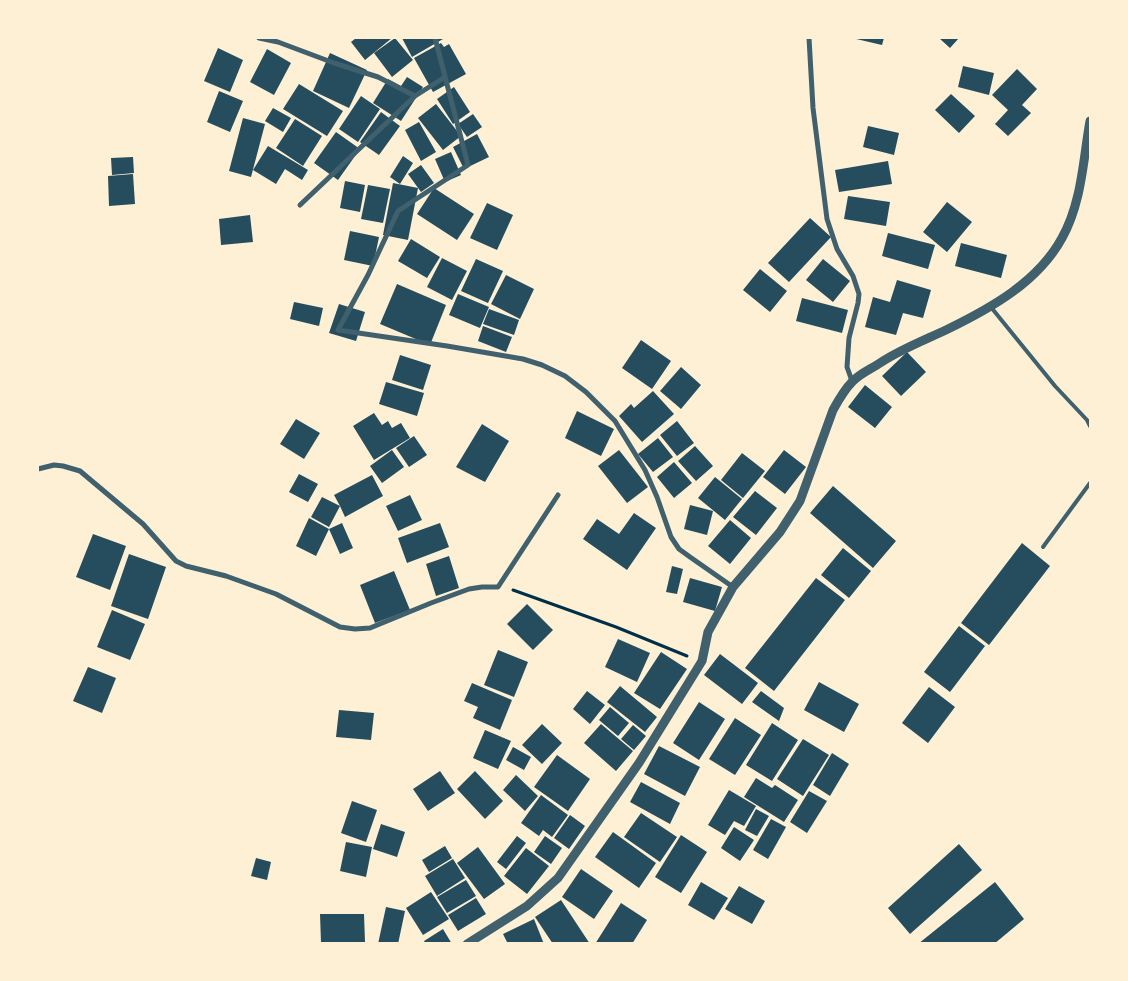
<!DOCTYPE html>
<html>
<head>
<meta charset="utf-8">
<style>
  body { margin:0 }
  #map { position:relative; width:1128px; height:981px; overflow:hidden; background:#fdf0d5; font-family:Georgia,serif }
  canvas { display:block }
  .frame { position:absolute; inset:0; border:39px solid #fdf0d5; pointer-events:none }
</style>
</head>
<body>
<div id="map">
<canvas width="1128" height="981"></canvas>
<div class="frame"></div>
</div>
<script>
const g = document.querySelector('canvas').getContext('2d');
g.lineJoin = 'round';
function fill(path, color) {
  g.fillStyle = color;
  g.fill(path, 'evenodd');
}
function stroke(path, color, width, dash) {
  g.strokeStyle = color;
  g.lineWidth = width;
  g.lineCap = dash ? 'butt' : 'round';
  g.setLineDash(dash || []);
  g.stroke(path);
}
const building = new Path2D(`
  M356 38H392L365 60 351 42Z
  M395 38 413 60 392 77 374 53Z
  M402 38H442L443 39 412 57Z
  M852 38H884L882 45Z
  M939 38H959L950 48Z
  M441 43 444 47 449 44 466 74 433 92 414 58Z
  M218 48 243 60 230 92 204 81Z
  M267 49 291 63 274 95 250 82Z
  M330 53 367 70 349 108 313 91Z
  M963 66 994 73 989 95 958 87Z
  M1017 69 1037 89 1022 105 1031 113 1008 136 995 124 1008 110 992 95Z
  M407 77 423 87 401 121 373 103 388 79 401 86Z
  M299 84 343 111 327 136 283 109Z
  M454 87 470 112 453 124 437 99Z
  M219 91 243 101 230 132 207 122Z
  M951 94 975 116 959 133 935 110Z
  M361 96 380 109 358 142 339 129Z
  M436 104 461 136 443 150 418 118Z
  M273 108 291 118 283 132 265 121Z
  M381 112 400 126 379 155 360 142Z
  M473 114 482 127 467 137 458 124Z
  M243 118 265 124 251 177 229 171Z
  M295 119 322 136 303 166 276 148Z
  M419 122 436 152 421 161 405 130Z
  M868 126 899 133 894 155 863 147Z
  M336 132 360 149 338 180 314 163Z
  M477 134 489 157 464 169 453 147Z
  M268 146 308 170 302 180 285 169 276 184 253 170Z
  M451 152 461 175 445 182 435 159Z
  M403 156 413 163 400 184 390 177Z
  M133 157 134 173 112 175 111 158Z
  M888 161 892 184 839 192 835 170Z
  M421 165 434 183 421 192 408 174Z
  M133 174 135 204 109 206 108 176Z
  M345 181 365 185 360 212 340 208Z
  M393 183 418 188 408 240 383 235Z
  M368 185 390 189 383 223 361 219Z
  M434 188 474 214 457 240 417 214Z
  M848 196 890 202 886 226 844 219Z
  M947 202 972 222 947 252 923 232Z
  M487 203 513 215 497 250 470 238Z
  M250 215 253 242 221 245 219 219Z
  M810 218 831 237 789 282 768 263Z
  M350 231 379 237 373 266 344 260Z
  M888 233 935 245 928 269 882 256Z
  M411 239 440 257 427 278 398 261Z
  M961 243 1007 255 1001 278 955 266Z
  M442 258 467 271 452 300 427 287Z
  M476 259 503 271 488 303 461 291Z
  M823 259 850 281 833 302 806 280Z
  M760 269 787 291 770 312 743 290Z
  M506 275 534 289 520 319 491 304Z
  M897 280 931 290 923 318 903 313 896 335 865 327 873 297 890 302Z
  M397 284 446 305 430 345 380 324Z
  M458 294 489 307 480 328 449 315Z
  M802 298 848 310 842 333 796 321Z
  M294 302 323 308 319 326 290 319Z
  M339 304 365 312 356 341 329 333Z
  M489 309 519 320 514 335 483 324Z
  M483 326 512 337 506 352 478 341Z
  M641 340 671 361 652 389 622 368Z
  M907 352 926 372 901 396 882 376Z
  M400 355 431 365 423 390 392 380Z
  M681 367 701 385 681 409 660 391Z
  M386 382 424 393 417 416 379 404Z
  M865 385 892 407 875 428 848 407Z
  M653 391 674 414 642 442 619 416 631 404 634 408Z
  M577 411 614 429 601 456 565 438Z
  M374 413 382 425 388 421 392 428 401 423 410 438 374 460 353 426Z
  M296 419 320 433 304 459 280 444Z
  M677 421 694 443 677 456 660 435Z
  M482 424 509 441 485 482 456 467Z
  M414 436 427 455 409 467 396 448Z
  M658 438 673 457 653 472 638 454Z
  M695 446 713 466 696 481 678 461Z
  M392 450 404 467 382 483 370 466Z
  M619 450 648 487 627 503 598 466Z
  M784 450 806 467 785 494 763 477Z
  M742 453 765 471 743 498 721 480Z
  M674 462 692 483 674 498 657 477Z
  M299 474 318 484 308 502 289 492Z
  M372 475 383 496 345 517 340 506 329 527 311 517 322 497 340 506 334 495Z
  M715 477 742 499 725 520 698 498Z
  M833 486 896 541 873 568 810 513Z
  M755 491 777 508 756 535 733 517Z
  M410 495 422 520 398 531 386 506Z
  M690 505 713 511 707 535 684 529Z
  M634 513 656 528 627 570 583 539 597 519 619 534Z
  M309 518 329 529 342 523 353 548 340 554 329 529 316 556 296 546Z
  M730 520 751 538 730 564 708 546Z
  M440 523 449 547 407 563 398 538Z
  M93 534 126 546 110 590 76 577Z
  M1022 543 1050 566 989 645 961 623Z
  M843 548 871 571 849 598 821 575Z
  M129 554 166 567 148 619 111 606Z
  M449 556 459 588 436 596 426 564Z
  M672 566 683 569 677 594 666 592Z
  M394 571 410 610 375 623 360 585Z
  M690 578 722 587 715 611 683 602Z
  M816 578 845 600 774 691 745 668Z
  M527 604 553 630 533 650 507 624Z
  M112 610 145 624 130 660 97 647Z
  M959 626 985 646 950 692 924 672Z
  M618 639 650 653 637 682 605 667Z
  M498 650 528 662 514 697 484 685Z
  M661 652 687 669 660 709 634 693Z
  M720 654 758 683 742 704 704 675Z
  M88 667 116 678 102 713 73 701Z
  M819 682 859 704 844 732 804 710Z
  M472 683 512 700 500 730 473 718 478 707 464 701Z
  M620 686 657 717 645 732 607 702Z
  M929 687 955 707 928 743 902 723Z
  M587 691 605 705 590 724 573 709Z
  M761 691 784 708 779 721 752 702Z
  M699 702 725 719 699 760 673 743Z
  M610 707 629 723 618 736 599 720Z
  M339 710 374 713 371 740 336 737Z
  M735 718 761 735 735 775 709 759Z
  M772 723 798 740 772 781 746 765Z
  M542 724 562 743 542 764 522 745Z
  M601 724 633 751 616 771 584 743Z
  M633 725 646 736 634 750 621 739Z
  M485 730 511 741 498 769 473 758Z
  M803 739 829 755 803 796 777 779Z
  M659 746 700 767 685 796 644 774Z
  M513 747 531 757 524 770 506 760Z
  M832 753 849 764 830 796 813 785Z
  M557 755 590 779 568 811 534 787Z
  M440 771 455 793 428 811 413 789Z
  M475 771 503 801 485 819 457 789Z
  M516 775 538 796 525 811 503 790Z
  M756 778 772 788 775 785 798 800 784 822 744 797Z
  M641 782 680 803 670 824 630 802Z
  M729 790 756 806 744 826 734 821 725 835 708 825Z
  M809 791 827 801 807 833 790 822Z
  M541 795 568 815 552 837 543 830 539 836 521 823Z
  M352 801 377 810 366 842 341 833Z
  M756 809 769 816 757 836 745 830Z
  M641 813 677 837 660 862 624 837Z
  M570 815 585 826 569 849 554 838Z
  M771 819 786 827 768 859 753 850Z
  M381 824 405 832 397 857 373 849Z
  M734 827 754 840 740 861 721 848Z
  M613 832 656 863 639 888 595 857Z
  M681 835 707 852 681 893 655 877Z
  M517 836 526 843 506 869 497 862Z
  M545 836 562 848 551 864 534 852Z
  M346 842 372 847 366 877 340 871Z
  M959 844 982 870 910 934 888 908Z
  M445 846 452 858 429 872 422 860Z
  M478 847 505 884 484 899 457 863Z
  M526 848 549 866 527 894 504 876Z
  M256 858 271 862 267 880 251 876Z
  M453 859 465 878 437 896 425 876Z
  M581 869 613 891 594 919 562 897Z
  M466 880 476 896 447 913 437 897Z
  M701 882 728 898 714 920 688 905Z
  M995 882 1024 919 994 944H918Z
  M739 886 765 901 752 924 725 909Z
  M431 892 449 919 423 935 406 908Z
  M476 898 486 914 458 931 448 915Z
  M561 900 590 944H553L535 917Z
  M621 903 647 920 632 944H595Z
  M386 907 405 911 398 944H378Z
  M320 914H364L365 942 321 943Z
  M534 919 544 944H508L503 934Z
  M443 929 452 944H426L424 941Z`);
const path = new Path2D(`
  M513 590 616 627 687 656`);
const service = new Path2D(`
  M990 306 1055 386 1087 420 1090 426
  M1043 547 1090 483`);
const minor = new Path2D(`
  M259 38 278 42 334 63 378 77 415 96
  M435 38 468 165 398 211 368 275 338 330 447 346 523 359 542 365 565 376 586 392 615 421 645 470 657 497 671 537 679 549 690 557 733 587
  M809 38 813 108 827 219 837 249 853 276 859 294 858 303 849 338 847 367 852 381
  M300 205 415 96 445 77
  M38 469 54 465 63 466 80 471 143 524 176 561 186 566 226 576 276 594 340 627 355 629 370 628 431 603 469 589 482 587H498L558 495`);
const tertiary = new Path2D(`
  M467 944 527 906 558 878 639 763 702 661 708 632 733 587 780 532 800 501 833 410C838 401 844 390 852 382 859 374 871 369 880 363 901 349 925 340 948 329 991 308 1038 282 1062 238 1082 202 1083 160 1090 121`);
fill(building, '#264d5e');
stroke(path, '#003049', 3);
stroke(service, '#3f606c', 4);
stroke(minor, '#3f606c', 5);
stroke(tertiary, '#3f606c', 9);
</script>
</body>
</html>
